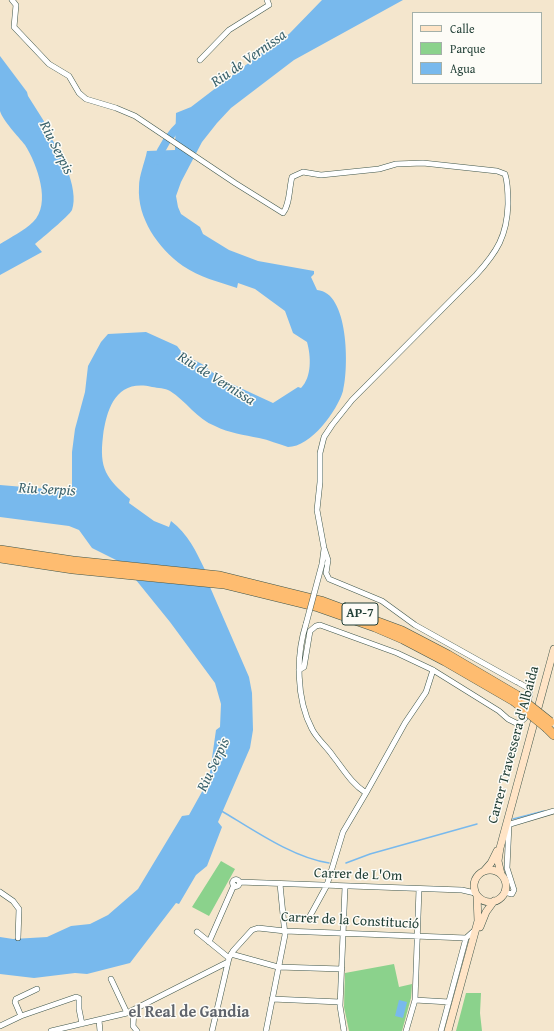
<!DOCTYPE html>
<html>
<head>
<meta charset="utf-8">
<style>
  body { margin:0 }
  #map { position:relative; width:554px; height:1031px; overflow:hidden; background:#f4e6cd; font-family:"Gentium Book Plus",serif }
  canvas { display:block }
  .legend { position:absolute; left:412px; top:12px; width:130px; height:72px; box-sizing:border-box; background:#fdfcf7; border:1px solid #a4b0a9; margin:0; padding:5px 7px; list-style:none; font-size:12px; color:#1f3d34 }
  .legend li { display:flex; align-items:center; gap:8px; height:20px }
  .legend b { width:20px; border:1px solid #a4b0a9 }
</style>
</head>
<body>
<div id="map">
<canvas width="554" height="1031"></canvas>
<ul class="legend">
<li><b style="height:5px;background:#ffe4c6"></b>Calle</li>
<li><b style="height:11px;background:#8bd28c"></b>Parque</li>
<li><b style="height:11px;background:#78b9ed"></b>Agua</li>
</ul>
</div>
<script>
const g = document.querySelector('canvas').getContext('2d');
g.lineJoin = 'round';
function fill(path, color) {
  g.fillStyle = color;
  g.fill(path, 'evenodd');
}
function stroke(path, color, width, dash) {
  g.strokeStyle = color;
  g.lineWidth = width;
  g.lineCap = dash ? 'butt' : 'round';
  g.setLineDash(dash || []);
  g.stroke(path);
}
function label(font, color, halo, rows, align = 'center') {
  g.font = font + ' "Gentium Book Plus",serif';
  g.lineWidth = 3;
  g.setLineDash([]);
  g.textBaseline = 'middle';
  g.strokeStyle = halo;
  g.fillStyle = color;
  for (const [text, x, y, turn = 0] of rows) {
    g.save();
    g.translate(x, y);
    g.rotate((+turn || 0) * Math.PI / 180);
    g.textAlign = isNaN(turn) ? turn : align;
    if (halo) g.strokeText(text, 0, 0);
    g.fillText(text, 0, 0);
    g.restore();
  }
}
const green = new Path2D(`
  M221 861 235 869 209 916 192 907Z
  M394 964 399 987 412 984 411 998 402 1031H349L344 1007 345 973Z
  M466 993H481L480 1013 482 1031H456Z`);
const water = new Path2D(`
  M322 0H403L294 60 231 108 217 123 202 142 181 182 176 196 178 207 181 214 200 227 203 234 229 250 258 261 314 271V274L311 277 317 290C349 292 349 368 343 391 337 411 311 447 288 447 278 444 269 440 259 438 244 435 229 433 215 426 197 419 186 401 170 391 165 388 158 388 152 387 117 379 107 407 103 436 99 469 106 478 130 499L129 503 154 521 169 527 171 521C188 534 196 551 205 570L118 561 92 548 79 530 69 526 0 517V485L72 491V452L75 429 85 392 88 366 101 342 108 334 146 332 177 346 184 355 202 364 221 379 273 403 298 387 301 388C312 377 311 356 307 342L293 333 285 311 255 289 238 283 237 288C219 282 199 277 183 266 158 248 137 218 139 187 139 175 145 162 147 151L175 150 176 113 191 107 276 42 289 34Z
  M0 56 27 92 28 96 47 126 45 130C59 146 80 189 72 210 69 216 42 238 35 244L42 252 0 275V244C11 237 24 231 33 222 52 204 37 164 25 145 18 136 3 121 0 111 0 101 0 68 0 56Z
  M136 580 210 587 249 677 252 693 253 730 250 748 218 822 222 827 207 866 196 875 179 904 176 903 130 963 87 974 75 973 34 978 0 974V937L13 939 47 937 71 926 90 924 108 915 138 889 182 816 189 815 209 779 216 730 220 727 221 704 215 683 170 622Z
  M399 1000 407 1002 403 1018 395 1016Z`);
const stream = new Path2D(`
  M220 810C252 829 293 858 329 863
  M513 819 544 811
  M346 863 370 854 477 824`);
const river = new Path2D(`
  M157 161C162 145 171 133 183 122`);
const minor = new Path2D(`
  M12 0 16 5 14 27 49 64 69 76 79 93 86 99 116 108 135 116 235 183 283 213C290 204 289 188 292 177L303 172 321 175 379 169 396 164 423 163 497 171 505 174C508 183 508 195 508 204 507 236 497 252 476 275L352 400 332 425 324 437 320 453V482L317 510 324 548 328 560 326 573 329 579 382 601 415 625 517 682
  M200 60 229 30 269 5 267 0
  M322 564 324 549
  M306 624C296 655 296 699 312 729 317 739 327 747 333 756 344 770 351 783 366 793L343 832 327 885 310 916
  M299 670 304 667 310 631 316 626 320 625 397 653 433 670 499 711 508 719 518 724 525 718 530 693 528 688 519 683
  M366 793 405 723 426 692 433 670
  M507 825 554 811
  M232.5 883a3.5 3.5 0 1 1 7 0a3.5 3.5 0 1 1-7 0Z
  M239 882 462 890 475 893
  M0 892 13 901 19 909 18 938
  M504 892 512 894 514 890 507 868 509 824
  M197 932 229 958
  M209 942 234 885
  M231 954 278 967 342 969
  M111 979 127 1013
  M272 999 340 1002
  M415 1000 449 1002
  M134 1010 133 1026 137 1031
  M21 1016 15 1002 16 999 37 989
  M99 1020 100 1031
  M0 1026 21 1016 76 997 79 998V1009L82 1024
  M51 1031 127 1013 228 962
  M212 1031 229 958 233 951 252 930 258 928 285 931 466 938
  M266 1031 285 935 280 884
  M344 1031 340 1006 345 887
  M406 1031 415 1000 419 889
  M441 1031 466 938 476 929`);
const secondary = new Path2D(`
  M474 886a16 16 0 1 1 32 0a16 16 0 1 1-32 0Z
  M484 871 491 863 497 851
  M501 874 498 861 500 848 554 649
  M480 927 486 912 494 901
  M448 1031 478 921 477 896`);
const motorway = new Path2D(`
  M0 550 73 561 220 576 321 601 402 631 448 655 516 695
  M0 558 73 569 224 584 318 607 375 627 403 639 445 661 514 701
  M547 728 554 735`);
const minorBridge = new Path2D(`
  M306 624 322 564`);
const motorwayBridge = new Path2D(`
  M516 695 550 722
  M514 701 547 728`);
const shields = [
  [360,614,36]
];
const shieldNames = [
  ["AP-7",360,614]
];
const streetNames = [
  ["Carrer Travessera d'Albaida",514,745,-75],
  ["Carrer de L'Om",358,875,2],
  ["Carrer de la Constitució",350,921,3]
];
const waterNames = [
  ["Riu de Vernissa",249,59,-35],
  ["Riu Serpis",56,148,63],
  ["Riu de Vernissa",216,379,32],
  ["Riu Serpis",47,490,3],
  ["Riu Serpis",214,765,-65]
];
const quarterNames = [
  ["el Real de Gandia",189,1013]
];
fill(green, '#8bd28c');
fill(water, '#78b9ed');
stroke(stream, '#78b9ed', 1.5);
stroke(river, '#78b9ed', 8);
stroke(minor, '#3f564b', 6);
stroke(secondary, '#3f564b', 8);
stroke(motorway, '#3f564b', 10);
stroke(minor, '#fff', 5);
stroke(secondary, '#ffe4c6', 7);
stroke(motorway, '#febc70', 9);
stroke(minorBridge, '#3f564b', 6, []);
stroke(motorwayBridge, '#3f564b', 10, []);
stroke(minorBridge, '#fff', 5);
stroke(motorwayBridge, '#febc70', 9);
for (const [x, y, w] of shields) {
  const box = new Path2D();
  box.roundRect(x - w / 2, y - 11, w, 22, 3);
  g.fillStyle = '#fdfcf7';
  g.fill(box);
  stroke(box, '#1f3d34', 1);
}
label('bold 13px', '#1f3d34', null, shieldNames);
label('14px', '#1f3d34', '#fdfcf7', streetNames);
label('italic 15px', '#3a626c', '#fdfcf7', waterNames);
label('bold 16px', '#5f646c', '#fdfcf7', quarterNames);
</script>
</body>
</html>
